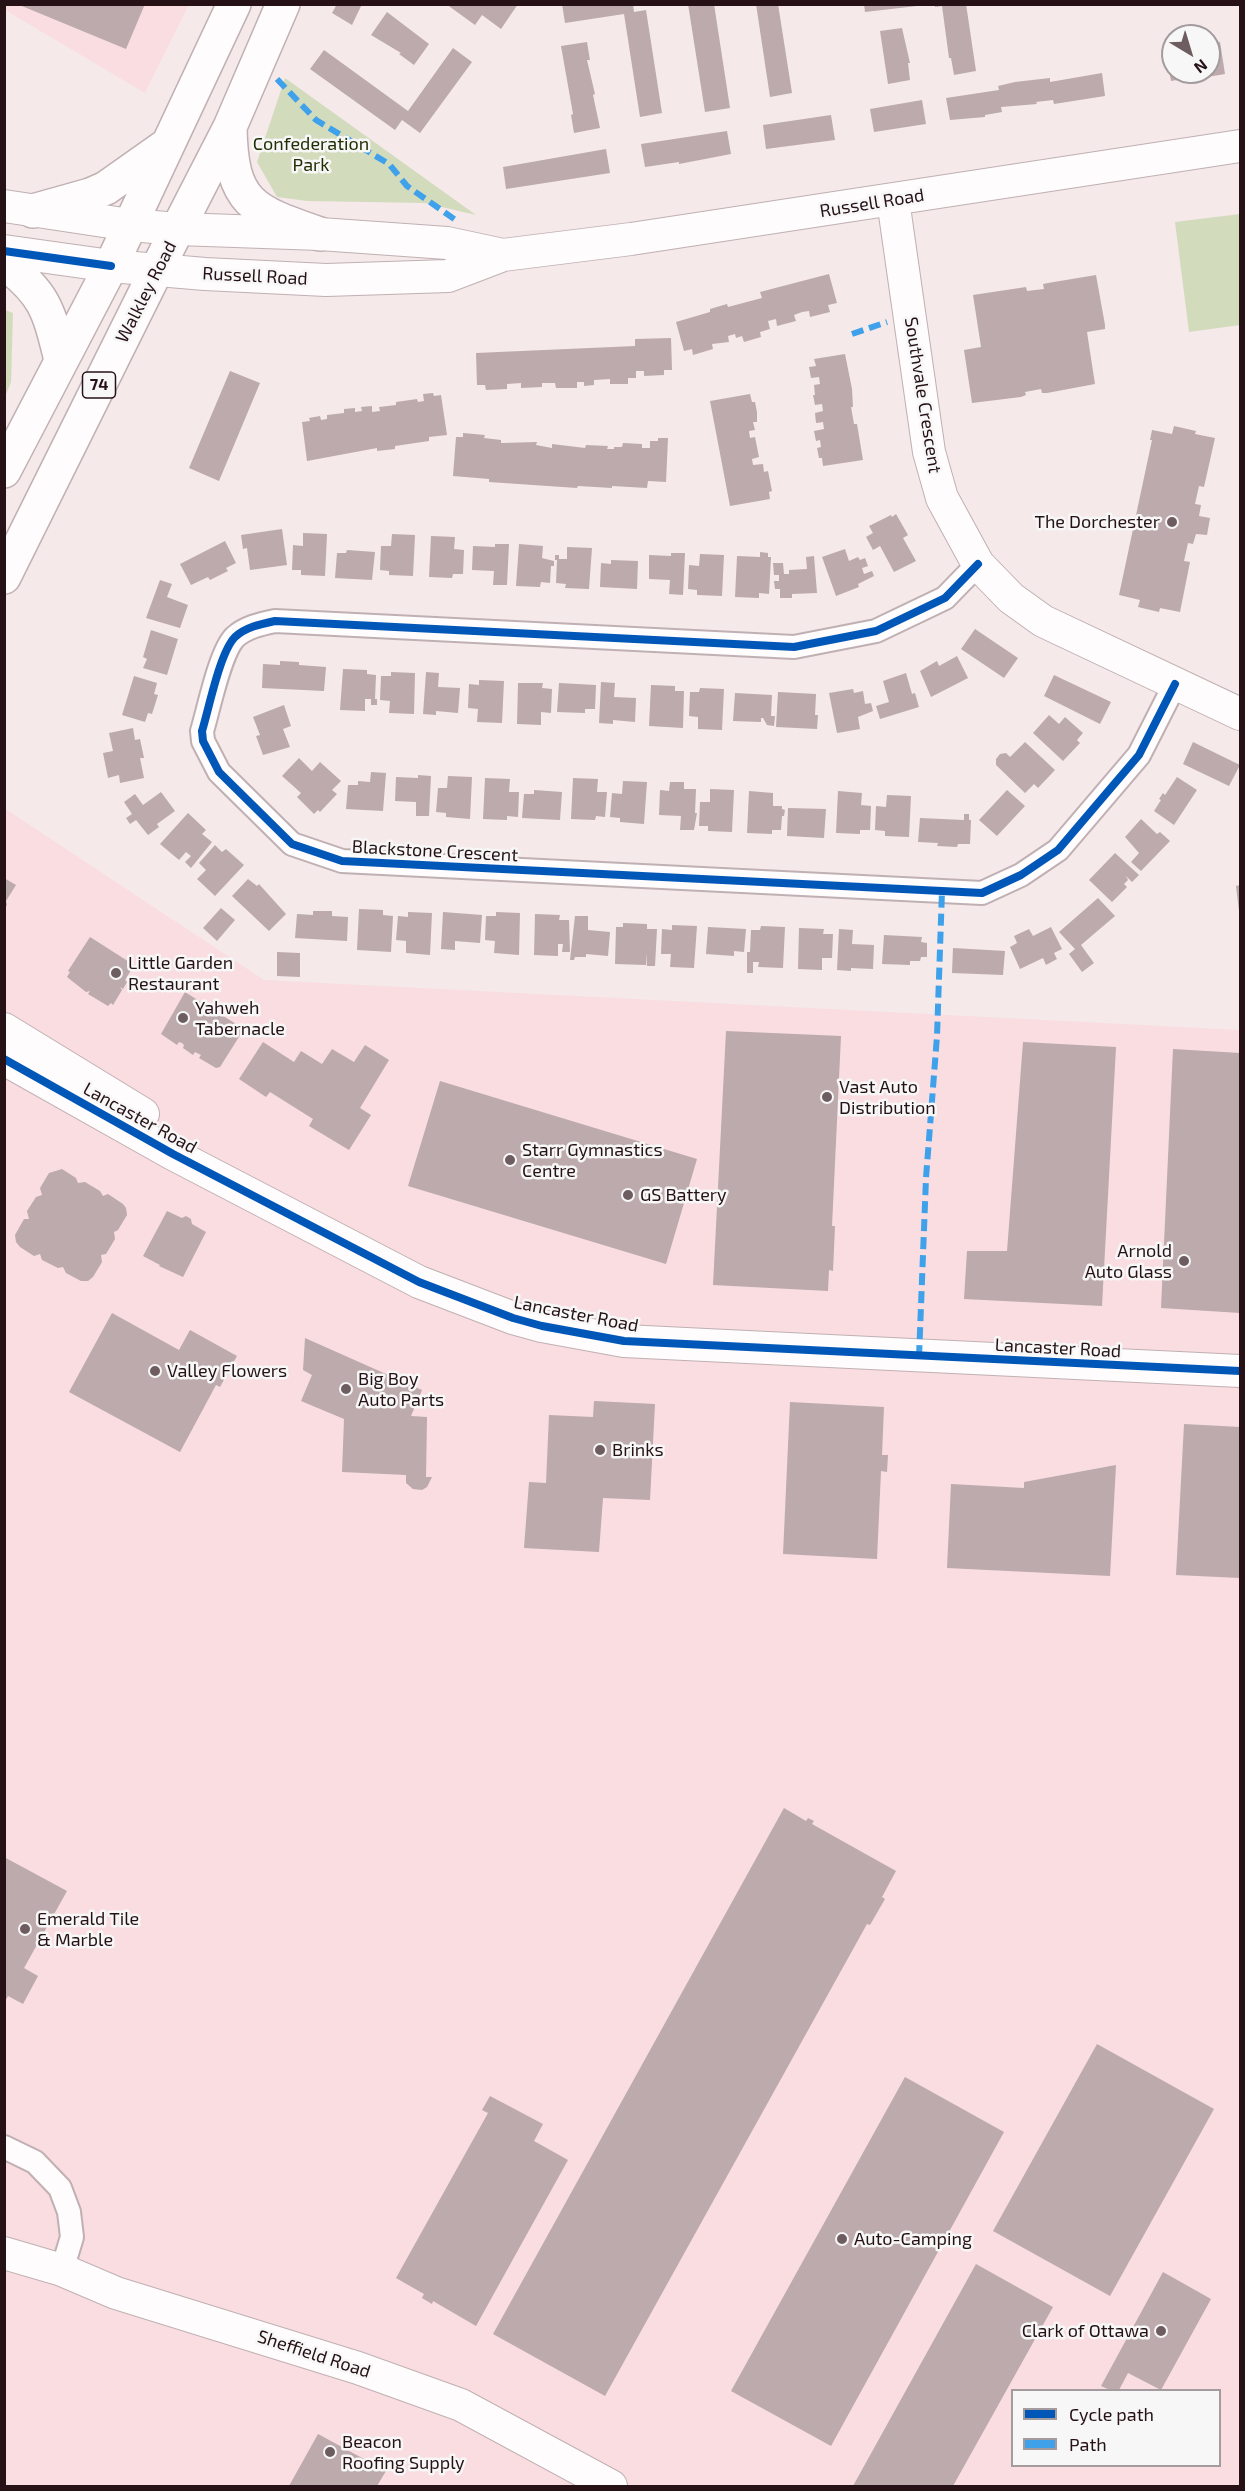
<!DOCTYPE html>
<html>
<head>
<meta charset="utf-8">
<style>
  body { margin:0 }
  #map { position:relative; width:1245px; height:2491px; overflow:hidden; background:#f5e9ea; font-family:"Exo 2",sans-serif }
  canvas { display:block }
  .frame { position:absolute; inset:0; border:6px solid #261216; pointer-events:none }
  .legend { position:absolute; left:1011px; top:2389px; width:210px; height:78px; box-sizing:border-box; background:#f7f7f7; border:2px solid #a39b9d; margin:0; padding:8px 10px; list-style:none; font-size:18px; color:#261216 }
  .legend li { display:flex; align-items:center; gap:12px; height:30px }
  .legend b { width:30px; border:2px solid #a39b9d }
  .north { position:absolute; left:1161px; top:24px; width:60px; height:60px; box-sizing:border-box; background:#f7f7f7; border:2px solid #a39b9d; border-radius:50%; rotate:142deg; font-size:16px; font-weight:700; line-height:24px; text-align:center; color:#261216 }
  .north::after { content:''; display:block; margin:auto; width:21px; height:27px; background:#6e5d60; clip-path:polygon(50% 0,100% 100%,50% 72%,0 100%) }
</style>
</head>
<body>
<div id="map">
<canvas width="1245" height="2491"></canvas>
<div class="frame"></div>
<ul class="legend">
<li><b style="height:8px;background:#0057b8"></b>Cycle path</li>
<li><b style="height:8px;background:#3ea1ea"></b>Path</li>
</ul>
<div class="north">N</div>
</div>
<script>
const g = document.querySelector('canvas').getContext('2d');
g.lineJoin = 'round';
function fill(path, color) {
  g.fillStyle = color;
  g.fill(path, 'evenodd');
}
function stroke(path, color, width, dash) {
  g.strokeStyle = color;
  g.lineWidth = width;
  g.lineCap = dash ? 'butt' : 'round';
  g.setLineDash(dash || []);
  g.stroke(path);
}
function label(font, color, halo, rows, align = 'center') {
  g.font = font + ' "Exo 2",sans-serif';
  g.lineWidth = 5;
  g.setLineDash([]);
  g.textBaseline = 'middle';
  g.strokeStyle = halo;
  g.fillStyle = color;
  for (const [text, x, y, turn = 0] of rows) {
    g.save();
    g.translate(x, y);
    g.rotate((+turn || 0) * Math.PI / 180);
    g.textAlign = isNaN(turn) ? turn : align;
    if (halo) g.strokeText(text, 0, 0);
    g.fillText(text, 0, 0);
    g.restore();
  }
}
const built = new Path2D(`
  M5 4 189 5 145 93 5 10Z
  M4 808 264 980 1240 1030V2486H5ZM1012 2390H1220V2466H1012Z`);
const green = new Path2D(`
  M285 78 476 215 425 203 307 201 277 197 257 162Z
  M1240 214V325L1189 332 1175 222Z
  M5 310 13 313 11 382 5 397Z`);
const building = new Path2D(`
  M17 4H145L126 49Z
  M337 4H362L352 25 332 13Z
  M446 4 488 6 518 4 501 29 482 15 475 25Z
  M562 4H633L634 12 646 10 662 113 640 117 624 14 565 23Z
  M688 4H714L730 108 705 112Z
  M756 4H778L792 93 770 97Z
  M864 4H917V6L865 12Z
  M935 4H966L976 71 954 75 951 58H949L942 6 935 7Z
  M387 12 429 44 414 65 399 54 401 53 371 35Z
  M902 28 910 63H908L910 80 888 84 880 31Z
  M587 42 590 60H587L595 94 593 95 600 128 574 133 571 115 573 114 561 46Z
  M1220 42 1225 74 1184 81 1183 79 1171 81 1167 58 1173 57V72H1209V44Z
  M453 48 472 62 420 133 402 120 395 130 310 69 324 50 408 111Z
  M1102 73 1105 96 1054 104 1053 100 1036 102 1037 104 1001 107 1002 112 985 115V117L950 120 946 98 999 90 998 86 1015 82 1050 78V82Z
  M922 100 926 124 874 132 870 109Z
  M831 115 835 140 766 149 763 125Z
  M727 131 731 154 679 164V162L645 167 641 144Z
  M606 149 610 173 506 189 503 167Z
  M829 274 837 303 828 305 830 312 810 317 809 311 802 312 794 315 796 321 777 326 776 319 768 321 770 329 760 332 761 337 744 342 742 336 736 338 735 334 728 336 729 342 712 344 713 349 693 355 692 349 684 351 676 322 710 312V309L727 304 728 307 762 298 760 292Z
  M1096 275 1105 325V329L1087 332 1095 384 1047 393H1042L1041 389 1025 392 1026 395 1021 397 972 403 964 350 981 347 973 295 1026 287 1027 291 1044 289 1043 284 1048 283Z
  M671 338 672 370H664V375L644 376V371H636V378H628V384H610V379L594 380V385L584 386V382H577V388H556L555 383H542V387L521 388V383L507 384V389L486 390 485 385H477L476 353 635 346V339Z
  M845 354 852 389 853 407H851L854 424H857L863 460 823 466 822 458H819L817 448 821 447 820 440 816 441 814 431 824 429 823 422 816 423 815 413 823 411 822 404 815 405 813 395H815L814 385 820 384 819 377 811 378 809 367 816 366 814 359Z
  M230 371 260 383 219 481 189 468Z
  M433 393 434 396 441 395 447 435 429 437V441L395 446V449L377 451V448L307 461 302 422 310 421 309 418 320 416 321 420 327 419V415L344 413V409L355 408V412L362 411 361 407 372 406V412L380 411 379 407 396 405V402L417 399 418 402 424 401 423 394Z
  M750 394 752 402H755L757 412V422H753L755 430 749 431 750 438 755 437 759 457 752 459 753 465 763 464 764 472 768 471 772 491 769 492 770 499 730 506 710 401Z
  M1174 426 1196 431 1195 434 1215 438 1204 487 1199 486 1195 504 1201 505 1199 516 1210 518 1207 535 1196 534 1193 544 1188 543 1184 561 1190 562 1180 612 1160 608 1159 612 1138 607 1140 600 1119 595 1152 440H1150L1152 430 1172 434Z
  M463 433 485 435 484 438 501 440V443L537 442 536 445 552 448V444L585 448 586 445 608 446 607 449H614V447H622L623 443 642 444V448H650V441H658V438H668L666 482 648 481 647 488 612 486V488L578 486 577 488 489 482V479L453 476 456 437H463Z
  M896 514 908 535 903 538 916 561 894 572 880 546 873 550 866 537 873 533 869 526 891 515 892 517Z
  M282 529 287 565 250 570 247 548 243 549 241 535Z
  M303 533 327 534 325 576 301 575V570H292L293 545 303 546Z
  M392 534 415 535 413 576 389 575V571L380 570 381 546H391Z
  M431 536 455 537 454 549 464 550 463 574H453L452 578 429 577Z
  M225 541 236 563 226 568 228 571 210 580 208 577 191 585 180 564Z
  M495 544H509L507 585H493L494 571 472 570 473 546 495 547Z
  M519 544 543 546 542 558 554 561V566H551L550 583 541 582 540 587 516 586Z
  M567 547 592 548 589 589 565 588 566 584 556 583 557 560H555V555H559V559H567Z
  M845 549 849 561 858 557 860 560 865 558 868 566 862 568 864 574 872 571 874 576 858 584 859 587 836 596 822 557Z
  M347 550 375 552 372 580 335 578 337 553H346Z
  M760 552 768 553V557H771L769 594 759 593V598L735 597 737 556 760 557Z
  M671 553H685L683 595 669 594 670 580 649 579V555L671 556Z
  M700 554 724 555 722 596 697 595V590L688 589 689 565 699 566Z
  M814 556 817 593 792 594V598H780V589H775L774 581H779V575H774L773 563H783L784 574H789V570L807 569 806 557Z
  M611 560 638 561 637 589 600 587 601 563 611 564Z
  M160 580 172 584 167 597 188 605 180 628 146 618Z
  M975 629 1018 658 1004 678 961 649Z
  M151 630 178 639 167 675 143 668 147 659 143 657Z
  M957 656 968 678 931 697 920 671 937 661 939 666Z
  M280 661 299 662V665L326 667 324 691 262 688 263 664 280 665Z
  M343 669 367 670V674L376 675 375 699H377V705H371V699H365V711L340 710Z
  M391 672 415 673 414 714 389 713 390 701 380 700 381 676H391Z
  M426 672 439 673 438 687 460 688 458 713 436 711V715L423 714Z
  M906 673 912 694 915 693 919 707 880 719 876 706 889 702 883 681Z
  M1054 675 1111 702 1100 724 1044 696Z
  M134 676 157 683 154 694 158 695 152 714 148 713 145 722 122 715Z
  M479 680 504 681 502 723 477 722 478 709 468 708 469 684 479 685Z
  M601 682 615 683 614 697 636 698 635 722 613 720V724L599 723Z
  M518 683H543L542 688 552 689 551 713 541 712V725L517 724Z
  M559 683 596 685 595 709H585V713L557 712Z
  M651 685 675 686V691H684L683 728 649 726Z
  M700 688 724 689 722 730 698 729V717L689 716 690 692H699Z
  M853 689 854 693 863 691 865 704 871 703 873 711 858 717 860 729 837 733 829 693Z
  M778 692 816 694 815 715H818L817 729 776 727Z
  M735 693 772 695 771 716H775L774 726 767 725 763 718H761V722L733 721Z
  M284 705 291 726 283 729 290 747 263 755 256 736 260 735 253 717Z
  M1049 715 1059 724 1065 717 1083 733 1077 740 1080 743 1063 761 1033 733Z
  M133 728 135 740 140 739 144 758H140L144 778 120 783 119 775 108 778 103 753 113 751 109 733Z
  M1025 742 1055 770 1038 788 1034 784 1025 793 996 765V759L1000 754 1006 753 1010 757Z
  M1193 742 1240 765 1229 786 1183 764Z
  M299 758 312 771 320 762 341 781 332 790 337 794 320 812 318 810 314 814 297 797 301 793 282 776Z
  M371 772 386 773 383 811 346 809 348 785H358V781L370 782Z
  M418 775 431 776 429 816H416V802L395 801 396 777 418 778Z
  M448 776 472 777 470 819 446 817V813L436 812 438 788H447Z
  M1177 777 1197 790 1174 825 1154 811 1161 800 1159 799 1163 793 1165 795Z
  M485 778 510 779 509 792H519L518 817 507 816V820L483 819Z
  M573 778 598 779 597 792H607L605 817 596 816 595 820 571 819Z
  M623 781 647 782 644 824 620 822V818L610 817 612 793 622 794Z
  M670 782H684V789H696L695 813H697L694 830H680L681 816 659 815 660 790 669 791Z
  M710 789 734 790 732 832 708 831V826H699L700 802H710Z
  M534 790 562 792 560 820 522 818 524 794H534Z
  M1007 790 1025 806 997 836 979 820Z
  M749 791 773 793V806H782V809L785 810 784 816H782L781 830H772V834L747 833Z
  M838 791 862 793 861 805 871 806 870 830H860V834L836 833Z
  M161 792 175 811 157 824 159 827 148 835 136 820 130 824 126 818 132 814 124 802 135 794 143 805Z
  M887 795 911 796 909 837 885 836V831L875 830 876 806 886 807Z
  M788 808 826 809 824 838 787 836Z
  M188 813 206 830 202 834 212 842 191 868 185 862 191 856 186 852 179 860 160 844Z
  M964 814H969V820H971L970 844H958L957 847 937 846 938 843 918 842 920 818 964 820Z
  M1141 819 1157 834 1160 832 1170 841 1141 871 1131 862 1139 853 1125 837Z
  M215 845 222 852 226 849 244 865 215 896 197 879 206 870 199 863Z
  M1115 853 1139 875 1132 882 1126 876 1128 880 1124 884 1127 887 1112 902 1089 880Z
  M4 878 16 885 6 901 7 905 4 910Z
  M248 879 257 886 259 884 286 914 269 931 232 896Z
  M1240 885V911H1239L1236 886Z
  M1098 898 1115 916 1081 945 1094 963 1082 972 1069 954 1075 949 1059 932Z
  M221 908 235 920 217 941 203 928Z
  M359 909 383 910V915L393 916 391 952 357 950Z
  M313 911H332V916L348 917 347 941 295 938 297 914 313 915Z
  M408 912 432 913 430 955 406 953V941L396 940 398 916 408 917Z
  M443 912 482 915 480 943 455 941V950L441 949Z
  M496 912 520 913 519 955 494 953 495 941 485 940 486 916H496Z
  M535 914 560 915 559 920H569L570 952H562L563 944H558V956L534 955Z
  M575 916H588V930L610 932 608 956 586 954V957H575L574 960H570Z
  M623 923 647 924V929H657L655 966H647L646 953V965L615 964 616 927H623Z
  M672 925 697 926 694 968 670 967 671 954H661L662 929 672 930Z
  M761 926 785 927 783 968 758 967 759 962H753V973H747V952H750L751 930H760Z
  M708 927 746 929 744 952 734 951V956L706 954Z
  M1051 927 1062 949 1054 953 1057 959 1046 965 1043 958 1020 969 1010 947 1017 943 1014 936 1029 929 1033 936Z
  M799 928 824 929 823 934H833L832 958H822V970L798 969Z
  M839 929 853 930 852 944 874 945 873 969 851 968V971L837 970Z
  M884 935 922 937 921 942 927 943V957H921L920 961H910V965L882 964Z
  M90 937 134 965 125 980 127 982 123 989 120 987 122 990 113 1005 111 1003 108 1006 88 994 90 991 86 992 67 977 70 972 68 971Z
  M953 948 1005 951 1003 975 952 973Z
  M277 952 300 953V977L277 976Z
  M185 992 244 1029 220 1067 216 1068 199 1058 201 1055 195 1052 193 1055 183 1048 184 1045 182 1043 179 1042 177 1045 161 1034Z
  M726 1031 841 1036 832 1226H835L833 1271 829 1270 828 1291 713 1285Z
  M263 1042 294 1062 301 1051 322 1064 332 1049 354 1062 365 1045 389 1060 360 1108 371 1115 349 1150 309 1126 313 1119 270 1092 266 1097 239 1079Z
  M1023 1042 1116 1047 1102 1306 964 1299 967 1251H1007Z
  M1173 1049 1240 1053V1313L1161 1308Z
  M440 1081 697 1159 666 1264 408 1186Z
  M62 1169 76 1178 78 1183 85 1182 100 1191 103 1196 108 1194 123 1204 126 1208 127 1215 118 1230 114 1232 115 1239 106 1254 101 1255 102 1262 93 1277 88 1281H81L66 1273 63 1267 58 1268 42 1260 40 1254 34 1256 20 1247 16 1242 15 1235 24 1219H29L27 1211 36 1197 42 1195 40 1188 49 1173Z
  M167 1211 182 1218 186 1216 191 1219 192 1224 206 1232 183 1277 159 1266 160 1265 143 1256Z
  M112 1313 179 1350 190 1330 237 1356 220 1387 216 1385 180 1452 69 1392Z
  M305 1338 422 1390 411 1416 427 1417 426 1477H432L427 1487 422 1490 413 1489 406 1483V1475L342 1472 344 1419 301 1401 312 1375 303 1370Z
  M594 1401 655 1404 650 1500 603 1498 599 1552 524 1548 529 1482 546 1483 549 1415 593 1417Z
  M790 1402 884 1407 882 1455H888L887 1472 881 1471 877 1559 783 1554Z
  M1184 1424 1240 1427V1578L1176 1575Z
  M1116 1465 1110 1576 947 1568 951 1484 1024 1488V1482Z
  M784 1808 806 1821 808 1818 814 1821 812 1824 896 1871 882 1897 885 1899 870 1925 867 1924 605 2396 493 2334Z
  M4 1857 67 1891 24 1968 38 1976 23 2004 8 1996 4 2003Z
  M1097 2044 1214 2109 1110 2296 993 2231Z
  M905 2077 1004 2132 831 2446 731 2391Z
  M490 2096 543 2124 534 2141 568 2160 476 2326 433 2301 432 2304 422 2298 424 2294 396 2278 488 2113 482 2110Z
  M976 2264 1053 2307 953 2486H853Z
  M1163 2272 1211 2299 1161 2390 1128 2373 1119 2390H1110L1101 2386Z
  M318 2434 386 2471 377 2486H289Z`);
const street = new Path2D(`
  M978 564 945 598 876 631 794 647 275 621C261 624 246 627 235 637 220 652 209 708 202 731L203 741 219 772 292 844 342 861 982 893 1021 875 1058 850 1139 755 1175 684
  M4 2147 35 2162 60 2188 69 2212 72 2237 62 2270`);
const secondary = new Path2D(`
  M893 200 929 452 942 498 978 564 1011 598 1043 621 1240 714
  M4 206 130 225 178 229 320 234 447 243 503 255
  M4 251 111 266 205 274 326 280 448 276 503 255 631 239 1240 146
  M4 1029 143 1114
  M4 1059 173 1154 419 1282 513 1318 542 1326 624 1341 1240 1371
  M4 2253 62 2270 116 2293 358 2368 461 2405 611 2486`);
const primary = new Path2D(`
  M230 127C231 204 253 211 320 234
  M33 211 90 195 106 188 164 147
  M4 263C46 294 49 312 61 360
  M4 471 111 266 234 4
  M4 577 156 271 230 127 283 4`);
const quiet = new Path2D(`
  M277 79 316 120 389 164 407 186 457 221
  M852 334 887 322
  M919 1357 926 1178 937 1036 942 891`);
const cycleway = new Path2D(`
  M4 251 111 266
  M978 564 945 598 876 631 794 647 275 621C261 624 246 627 235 637 220 652 209 708 202 731L203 741 219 772 292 844 342 861 982 893 1021 875 1058 850 1139 755 1175 684
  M4 1059 173 1154 419 1282 513 1318 542 1326 624 1341 1240 1371`);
const markers = [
  [1172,522,6,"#6e5d60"],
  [116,973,6,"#6e5d60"],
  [183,1018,6,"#6e5d60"],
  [827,1097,6,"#6e5d60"],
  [510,1160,6,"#6e5d60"],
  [628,1195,6,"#6e5d60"],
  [1184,1261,6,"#6e5d60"],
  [155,1371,6,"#6e5d60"],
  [346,1389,6,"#6e5d60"],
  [600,1450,6,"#6e5d60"],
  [25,1929,6,"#6e5d60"],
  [842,2239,6,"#6e5d60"],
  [1161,2331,6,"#6e5d60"],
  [330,2452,6,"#6e5d60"]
];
const shields = [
  [99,385,33]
];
const shieldNames = [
  ["74",99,385]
];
const parkNames = [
  ["Confederation",311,144],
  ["Park",311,165]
];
const streetNames = [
  ["Russell Road",872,203,-9],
  ["Russell Road",255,276,3],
  ["Walkley Road",146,292,-63],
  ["Southvale Crescent",923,395,81],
  ["Blackstone Crescent",435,851,3],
  ["Lancaster Road",140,1118,29],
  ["Lancaster Road",576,1314,11],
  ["Lancaster Road",1058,1348,3],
  ["Sheffield Road",314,2354,18]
];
const poiNames = [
  ["The Dorchester",1160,522,"right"],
  ["Little Garden",128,963],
  ["Restaurant",128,984],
  ["Yahweh",195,1008],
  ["Tabernacle",195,1029],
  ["Vast Auto",839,1087],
  ["Distribution",839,1108],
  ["Starr Gymnastics",522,1150],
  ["Centre",522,1171],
  ["GS Battery",640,1195],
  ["Arnold",1172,1251,"right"],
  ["Auto Glass",1172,1272,"right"],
  ["Valley Flowers",167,1371],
  ["Big Boy",358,1379],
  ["Auto Parts",358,1400],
  ["Brinks",612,1450],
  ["Emerald Tile",37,1919],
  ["& Marble",37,1940],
  ["Auto-Camping",854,2239],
  ["Clark of Ottawa",1149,2331,"right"],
  ["Beacon",342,2442],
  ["Roofing Supply",342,2463]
];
fill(built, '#f9dde1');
fill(green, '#d3dbbd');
fill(building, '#bcaaad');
stroke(street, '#c0b0b3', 26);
stroke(secondary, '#c0b0b3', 34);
stroke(primary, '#c0b0b3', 36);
stroke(street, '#fefcfc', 22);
stroke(secondary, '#fefcfc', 32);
stroke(primary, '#fefcfc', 33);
stroke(quiet, '#3ea1ea', 6, [12, 6]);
stroke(cycleway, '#0057b8', 8);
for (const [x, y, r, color] of markers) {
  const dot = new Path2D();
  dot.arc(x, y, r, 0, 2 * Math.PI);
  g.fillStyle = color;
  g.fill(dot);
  stroke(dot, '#f7f7f7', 2);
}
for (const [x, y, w] of shields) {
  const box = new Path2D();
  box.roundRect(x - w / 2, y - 13, w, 26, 4.5);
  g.fillStyle = '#f7f7f7';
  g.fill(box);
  stroke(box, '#261216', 1.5);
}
label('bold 16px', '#261216', null, shieldNames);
label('18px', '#202f02', '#f7f7f7', parkNames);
label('18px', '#261216', '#f7f7f7', streetNames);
label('18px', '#261216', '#f7f7f7', poiNames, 'left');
</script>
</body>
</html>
